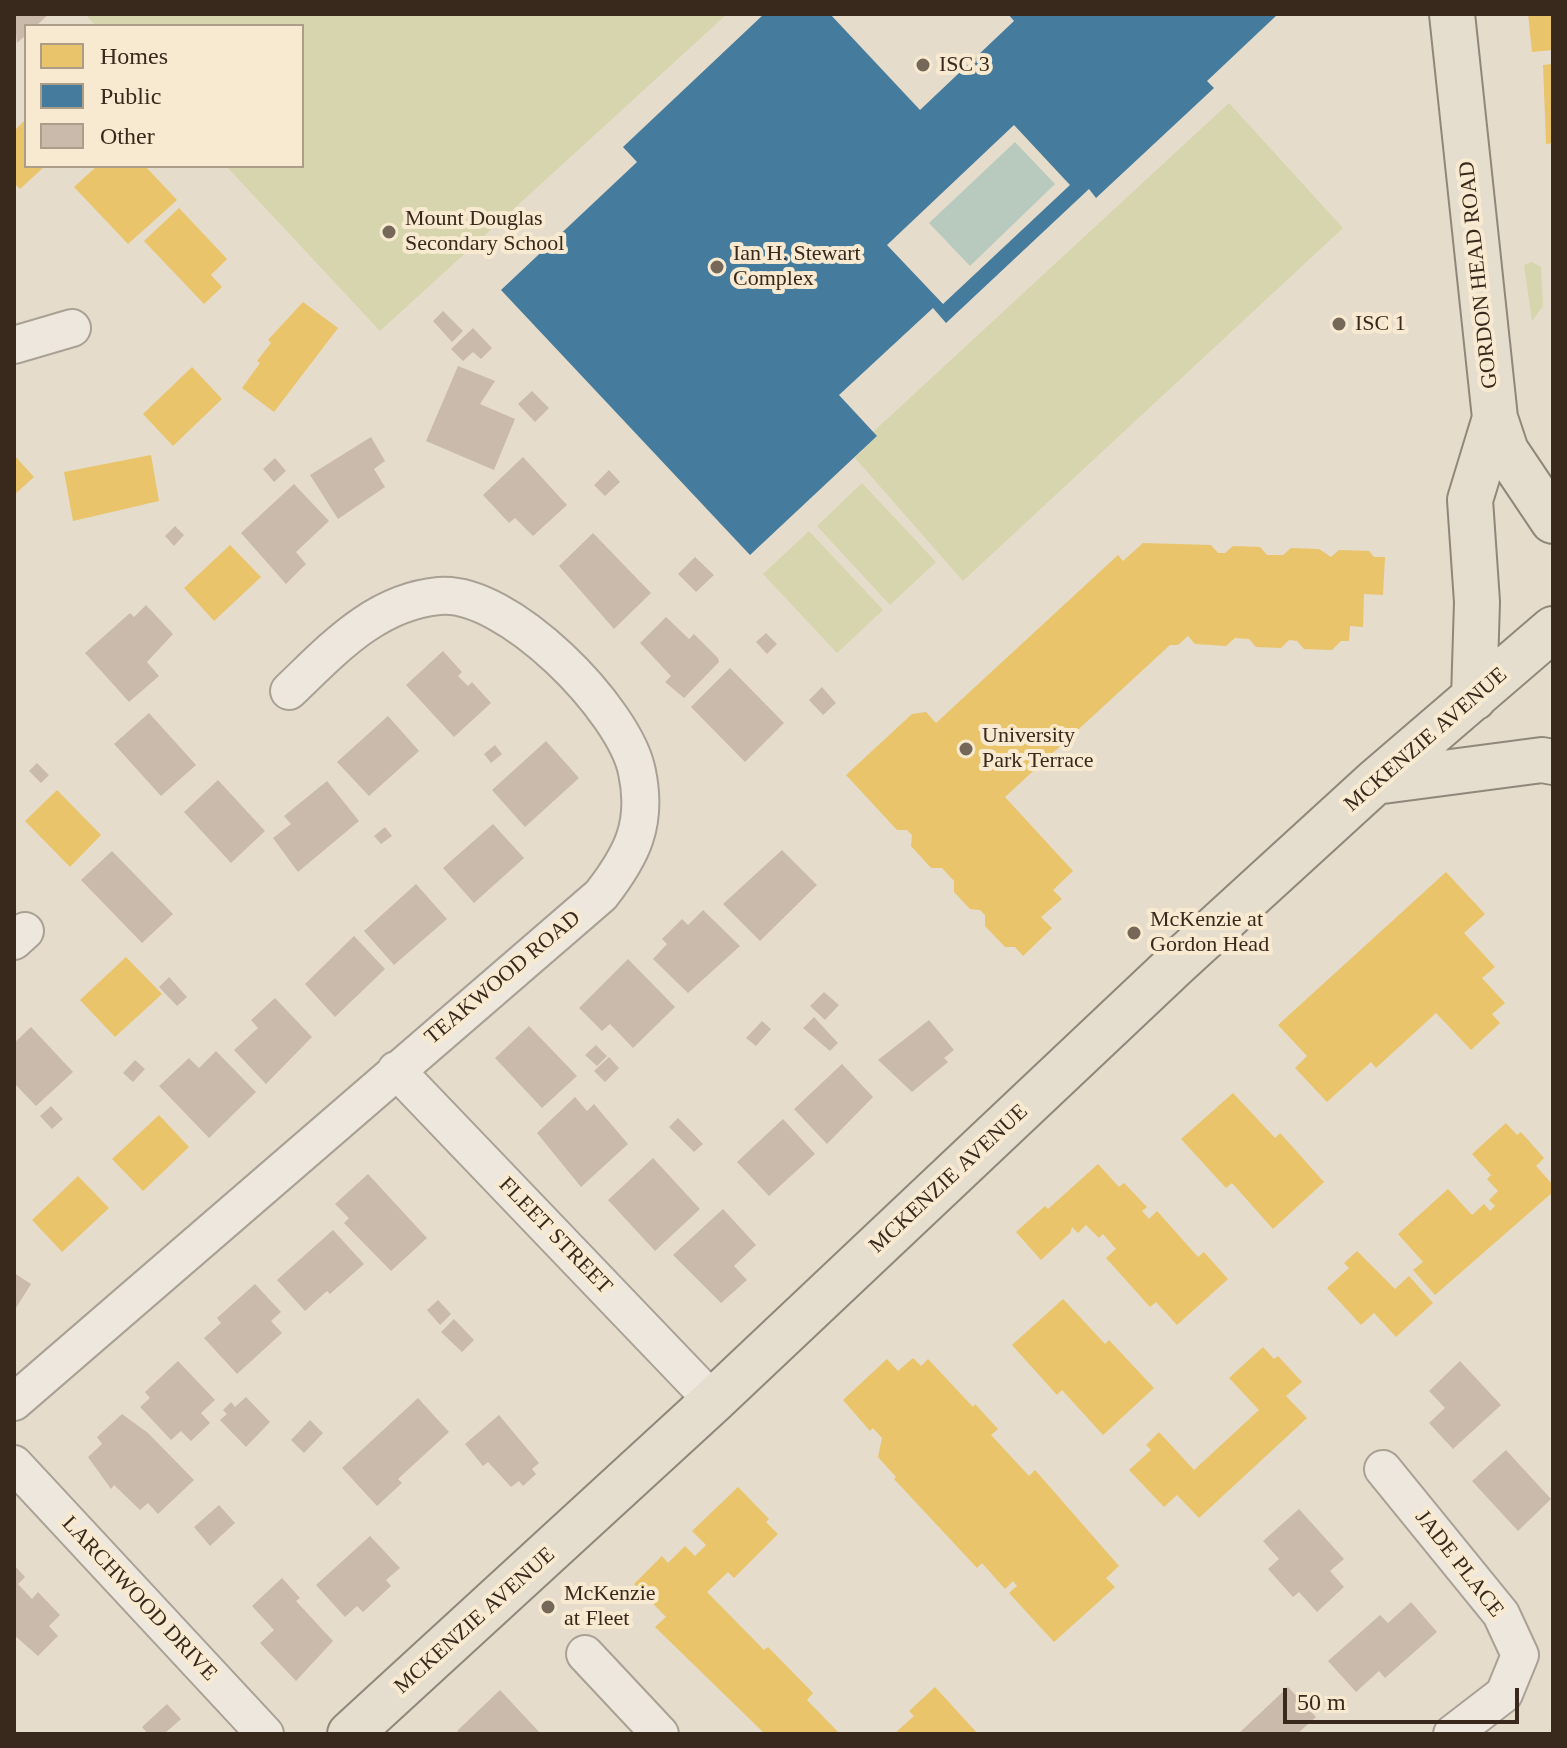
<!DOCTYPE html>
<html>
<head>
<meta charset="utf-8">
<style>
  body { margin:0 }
  #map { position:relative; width:1567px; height:1748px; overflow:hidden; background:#e5dccb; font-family:"Times New Roman",serif }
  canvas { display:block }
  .frame { position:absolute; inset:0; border:16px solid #39291c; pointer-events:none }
  .legend { position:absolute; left:24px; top:24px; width:280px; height:144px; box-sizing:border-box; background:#f7ead0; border:2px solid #ab9d88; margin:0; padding:10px 14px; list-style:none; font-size:24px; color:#39291c }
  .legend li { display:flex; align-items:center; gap:16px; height:40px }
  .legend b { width:40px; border:2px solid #ab9d88 }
  .scale { position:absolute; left:1283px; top:1688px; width:236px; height:36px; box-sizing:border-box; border:4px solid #39291c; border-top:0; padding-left:10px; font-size:24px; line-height:28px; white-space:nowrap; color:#39291c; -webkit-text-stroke:6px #f7ead0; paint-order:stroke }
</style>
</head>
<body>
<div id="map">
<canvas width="1567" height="1748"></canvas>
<div class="frame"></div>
<ul class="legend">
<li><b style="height:22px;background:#e9c46a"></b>Homes</li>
<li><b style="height:22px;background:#457b9d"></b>Public</li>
<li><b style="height:22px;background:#cabaac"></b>Other</li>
</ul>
<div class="scale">50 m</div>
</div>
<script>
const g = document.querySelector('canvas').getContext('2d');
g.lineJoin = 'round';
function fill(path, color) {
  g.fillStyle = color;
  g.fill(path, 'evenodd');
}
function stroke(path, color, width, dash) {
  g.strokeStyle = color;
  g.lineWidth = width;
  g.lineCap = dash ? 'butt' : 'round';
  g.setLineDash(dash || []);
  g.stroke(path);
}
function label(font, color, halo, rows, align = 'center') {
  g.font = font + ' "Times New Roman",serif';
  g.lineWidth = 8;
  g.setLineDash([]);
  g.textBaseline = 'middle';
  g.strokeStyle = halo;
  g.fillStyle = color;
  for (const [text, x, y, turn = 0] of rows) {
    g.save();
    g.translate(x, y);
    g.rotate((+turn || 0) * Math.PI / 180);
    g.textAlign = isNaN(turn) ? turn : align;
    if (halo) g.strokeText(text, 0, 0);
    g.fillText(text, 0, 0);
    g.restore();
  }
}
const green = new Path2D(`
  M85 14H727L380 331 226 166H302V26H96Z
  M1229 103 1343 228 963 581 855 458 877 436 873 432Z
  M1532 262 1541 267 1543 306 1532 321 1524 265Z
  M862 483 936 562 890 605 817 526Z
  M809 531 883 610 837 653 763 574Z`);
const water = new Path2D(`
  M1015 142 1055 184 970 266 929 223Z`);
const homes = new Path2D(`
  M1528 14H1553V50L1532 52Z
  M1553 64V143L1546 144 1543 65Z
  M26 119V166H45L20 189 14 183V131Z
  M97 166H145L177 200 128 244 74 187Z
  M179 208 227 259 211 275 222 287 204 304 144 241Z
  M303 302 338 328 274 412 242 388 260 363 257 361 271 343 268 340Z
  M192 367 222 399 173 446 143 414Z
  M14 455 34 477 14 495Z
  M151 455 159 501 73 521 64 472Z
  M1143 543 1211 545 1218 553H1225L1233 546 1260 547 1267 555H1283L1291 548 1319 549 1331 557 1339 550 1369 551 1374 557H1385L1383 595 1364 594 1363 627 1350 626 1349 641H1341L1332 650 1304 649 1297 641 1289 640 1281 648 1256 647 1249 639 1235 638 1226 646 1195 644 1188 636 1178 645H1170L1005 797 1073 871 1053 890 1062 899 1041 917 1052 928 1023 956 1015 947H1005L985 926V915L980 910 970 909 954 892V881L942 868H931L911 846 912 835 907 830H897L846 775 912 714 926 712 936 723 1118 555 1123 561Z
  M230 545 261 577 214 621 184 588Z
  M57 790 101 835 70 867 25 821Z
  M1446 872 1485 914 1464 933 1495 967 1482 978 1505 1003 1492 1014 1500 1023 1471 1050 1436 1013 1376 1068 1371 1062 1327 1102 1295 1068 1307 1056 1278 1025Z
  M126 957 162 994 115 1037 80 1000Z
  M1233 1093 1275 1138 1280 1133 1324 1182 1273 1229 1232 1183 1226 1188 1181 1139Z
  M159 1115 189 1147 143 1191 112 1159Z
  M1506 1123 1517 1135 1521 1132 1544 1158 1536 1166 1553 1185V1192L1435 1295 1413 1270 1423 1262 1398 1234 1448 1189 1472 1215 1484 1204 1490 1211 1495 1206 1489 1200 1498 1191 1487 1179 1491 1175 1472 1154Z
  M1098 1164 1119 1187 1124 1183 1147 1207 1142 1211 1149 1219 1157 1211 1198 1257 1204 1252 1228 1279 1177 1325 1156 1302 1150 1307 1106 1258 1116 1249 1103 1234 1099 1238 1086 1225 1078 1233 1072 1227 1070 1233 1041 1260 1016 1232 1045 1206 1048 1209Z
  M78 1176 109 1208 62 1252 32 1220Z
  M1357 1251 1395 1289 1409 1276 1433 1303 1396 1337 1374 1313 1361 1325 1327 1288 1349 1268 1344 1263Z
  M1063 1299 1105 1344 1109 1340 1154 1388 1103 1435 1062 1390 1057 1395 1012 1345Z
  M1263 1347 1274 1359 1278 1356 1302 1382 1286 1396 1307 1418 1199 1518 1177 1495 1164 1507 1129 1470 1151 1450 1146 1445 1159 1432 1194 1470 1259 1410 1229 1378Z
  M913 1358 921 1366 928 1359 973 1407 975 1404 998 1429 991 1435 1029 1476 1035 1470 1119 1566 1106 1578 1115 1587 1054 1642 1009 1593 1017 1586 1013 1581 1005 1589 982 1563 977 1568 894 1479 896 1477 878 1457 882 1438 873 1428 870 1431 843 1400 887 1359 898 1371Z
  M738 1487 769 1519 766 1522 778 1534 734 1578 728 1572 707 1592 764 1650 768 1647 813 1693 807 1700 840 1734H765L655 1627 666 1617 634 1584 662 1556 668 1563 685 1546 695 1556 706 1545 692 1531Z
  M935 1687 978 1734H894L914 1716 909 1711Z`);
const public = new Path2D(`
  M764 14H830L920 110 1014 21 1008 14H1278L1207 81 1214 88 1096 198 1089 189 946 323 933 308 839 395 877 436 750 555 501 290 637 162 623 147ZM1014 125 1070 185 943 304 887 245Z`);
const building = new Path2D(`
  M14 14H49L36 26H26V35L17 43Z
  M443 311 463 331 452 342 433 321Z
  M473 328 492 348 481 359 473 352 463 361 451 349Z
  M458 366 495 381 480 404 515 419 494 470 426 441Z
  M532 391 549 408 535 422 518 404Z
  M371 437 385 461 374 469 385 487 338 519 310 475Z
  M523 457 567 505 533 536 515 518 509 523 483 495Z
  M275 458 286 471 274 482 263 469Z
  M609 470 620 482 605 496 594 485Z
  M294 484 329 521 296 552 306 564 286 584 241 533Z
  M175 526 184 535 174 546 165 536Z
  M593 533 651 593 614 629 559 566Z
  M695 557 714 575 696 592 678 574Z
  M146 605 173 634 147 662 159 676 129 702 85 653 130 613 134 617Z
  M666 617 689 639 694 634 718 658 719 662 684 698 665 682 671 676 640 643Z
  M766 633 777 644 767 654 756 642Z
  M443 651 462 672 458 676 468 686 472 682 491 703 454 737 406 685Z
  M730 668 784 723 745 762 691 707Z
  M822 687 836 703 823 715 809 700Z
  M149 713 196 765 161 796 114 744Z
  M388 716 419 751 369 796 337 762Z
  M546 741 579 778 525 827 492 790Z
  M495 745 502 754 491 763 484 754Z
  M37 763 49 775 41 783 29 771Z
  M218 780 265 831 231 863 184 812Z
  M327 781 359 821 298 872 273 838 291 824 284 816Z
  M493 824 524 858 474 903 443 868Z
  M385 827 392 836 381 844 374 836Z
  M782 850 817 885 760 941 723 904Z
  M112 851 173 914 142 943 81 880Z
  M416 884 447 919 394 965 364 931Z
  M703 910 740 946 688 993 653 959 667 944 662 939 682 919 688 925Z
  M354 936 385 969 335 1017 305 984Z
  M628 959 675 1007 633 1048 610 1024 602 1031 579 1008Z
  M169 977 187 997 177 1006 159 987Z
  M824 992 839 1005 825 1020 810 1006Z
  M275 998 312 1037 266 1084 234 1050 258 1028 251 1020Z
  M814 1017 838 1043 830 1051 803 1028Z
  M929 1020 954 1050 944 1058 948 1062 912 1092 878 1060Z
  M762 1021 771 1029 756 1046 746 1038Z
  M529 1026 577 1076 542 1108 495 1058Z
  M31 1027 73 1072 36 1106 14 1083V1043Z
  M596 1045 607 1056 597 1066 585 1055Z
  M216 1051 256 1092 209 1138 159 1086 189 1058 199 1068Z
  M609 1057 619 1068 605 1082 594 1071Z
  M135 1060 145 1069 133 1082 123 1073Z
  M842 1064 873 1097 827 1144 794 1109Z
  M575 1097 587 1111 594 1104 628 1144 581 1187 537 1133Z
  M51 1106 63 1119 52 1129 40 1116Z
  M678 1118 703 1144 694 1152 669 1127Z
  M783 1119 815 1154 769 1196 737 1162Z
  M653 1158 700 1209 655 1251 608 1200Z
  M368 1174 427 1238 391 1271 344 1223 349 1218 335 1204Z
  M723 1209 756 1245 734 1266 747 1280 721 1303 673 1255Z
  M333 1230 364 1264 330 1294 327 1291 305 1311 277 1280Z
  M14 1273 31 1284 14 1311Z
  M255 1284 281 1312 271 1321 282 1333 237 1374 204 1338 221 1323 217 1318Z
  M438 1300 451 1314 440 1325 427 1310Z
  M454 1319 474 1340 462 1352 441 1332Z
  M178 1361 215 1400 201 1413 210 1423 191 1441 181 1431 171 1440 140 1407 150 1398 145 1392Z
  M1460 1361 1501 1405 1453 1449 1429 1423 1445 1408 1429 1391Z
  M246 1397 270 1422 246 1447 220 1420 227 1414 223 1410 231 1402 235 1407Z
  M418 1398 449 1432 398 1479 402 1483 377 1506 342 1468Z
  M122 1414 148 1433 194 1480 158 1514 148 1503 140 1510 114 1485 111 1489 88 1457 102 1444 97 1437Z
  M499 1415 539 1463 532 1469 536 1474 523 1486 519 1481 511 1487 488 1462 483 1466 465 1444Z
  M310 1420 323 1433 304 1453 291 1440Z
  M1506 1450 1551 1499 1518 1531 1472 1481Z
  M219 1505 235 1523 210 1546 194 1527Z
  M1299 1509 1344 1559 1330 1571 1344 1587 1317 1612 1299 1592 1293 1597 1268 1569 1279 1559 1263 1541Z
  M370 1536 400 1568 386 1580 391 1586 363 1612 357 1606 345 1617 316 1585Z
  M14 1565 25 1577 18 1584 32 1599 38 1592 60 1615 49 1626 58 1636 38 1656 14 1635Z
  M282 1578 300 1598 296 1601 333 1641 296 1681 260 1643 274 1630 252 1606Z
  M1411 1602 1437 1632 1385 1678 1379 1671 1356 1692 1328 1661 1380 1615 1388 1623Z
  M1288 1687 1316 1717 1297 1734H1238Z
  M500 1690 541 1734H460L457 1731Z
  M167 1704 181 1719 164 1734H148L142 1727Z`);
const minor = new Path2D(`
  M14 345 72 328
  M14 941 25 931
  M396 1070 713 1401
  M14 1402 601 895C632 855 648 824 637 772 625 710 507 589 439 596 375 602 333 649 289 691
  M14 1464 265 1734
  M1383 1469 1501 1614 1520 1655 1504 1694 1452 1734
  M585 1654 660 1734`);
const major = new Path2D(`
  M1452 14 1495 418 1506 451 1553 521
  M1474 698 1477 602 1470 500 1495 418
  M1375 782 1542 760 1553 762
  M350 1734 713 1401 1177 963 1375 782 1553 629`);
const markers = [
  [923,65,8,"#756859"],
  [389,232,8,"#756859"],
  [717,267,8,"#756859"],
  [1339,324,8,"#756859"],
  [966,749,8,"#756859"],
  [1134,933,8,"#756859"],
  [548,1607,8,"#756859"]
];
const poiNames = [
  ["ISC 3",939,65],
  ["Mount Douglas",405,219],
  ["Secondary School",405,244],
  ["Ian H. Stewart",733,254],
  ["Complex",733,279],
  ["ISC 1",1355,324],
  ["University",982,736],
  ["Park Terrace",982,761],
  ["McKenzie at",1150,920],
  ["Gordon Head",1150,945],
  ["McKenzie",564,1594],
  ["at Fleet",564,1619]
];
const streetNames = [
  ["GORDON HEAD ROAD",1479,275,-96],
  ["MCKENZIE AVENUE",1426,740,-41],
  ["TEAKWOOD ROAD",503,978,-40],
  ["MCKENZIE AVENUE",949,1179,-43],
  ["FLEET STREET",555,1236,46],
  ["JADE PLACE",1459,1564,52],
  ["LARCHWOOD DRIVE",139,1599,47],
  ["MCKENZIE AVENUE",475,1621,-42]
];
fill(green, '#d7d5ad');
fill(water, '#b7cabd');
fill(homes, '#e9c46a');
fill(public, '#457b9d');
fill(building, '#cabaac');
stroke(minor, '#aaa195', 40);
stroke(major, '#90877b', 48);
stroke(minor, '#ede7de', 36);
stroke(major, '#e5ddce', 44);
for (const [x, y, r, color] of markers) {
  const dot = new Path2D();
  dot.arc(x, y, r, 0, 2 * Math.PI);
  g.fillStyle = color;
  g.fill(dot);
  stroke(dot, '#f7ead0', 3);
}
label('22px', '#39291c', '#f7ead0', poiNames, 'left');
label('22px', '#39291c', '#f7ead0', streetNames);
</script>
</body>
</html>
